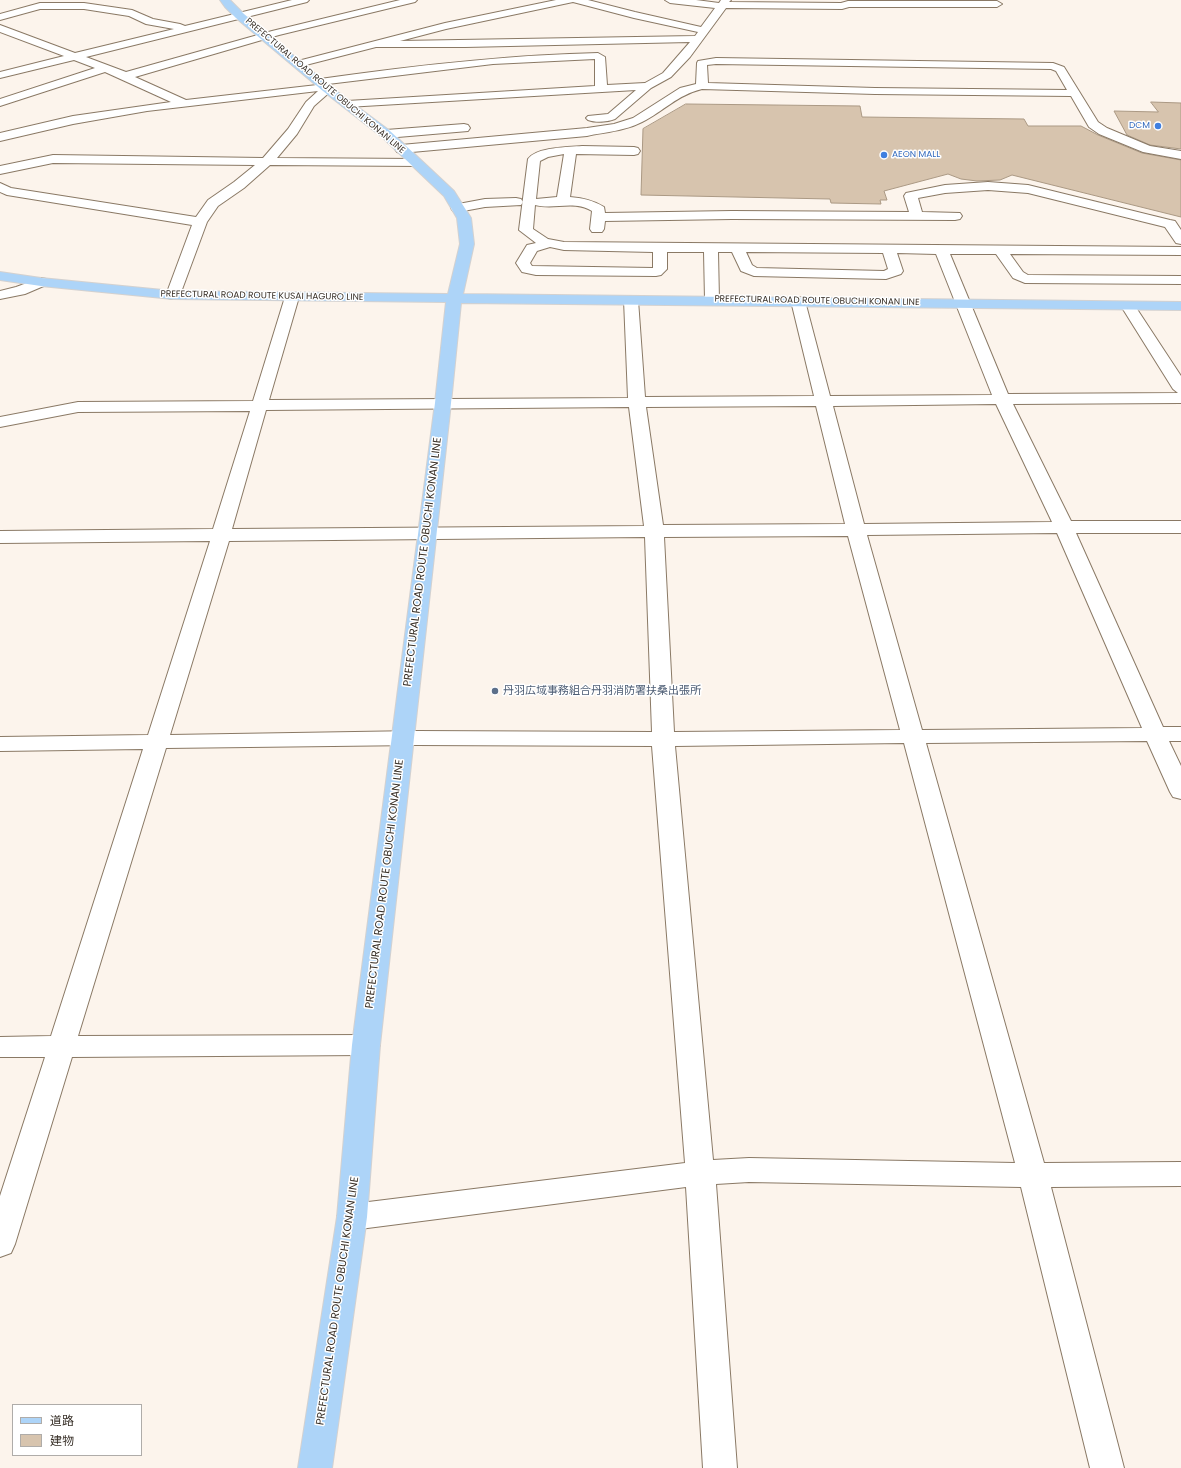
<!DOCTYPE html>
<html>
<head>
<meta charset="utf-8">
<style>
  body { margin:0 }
  #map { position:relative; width:1181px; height:1468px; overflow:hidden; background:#fcf4ec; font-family:Poppins,"Noto Sans JP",sans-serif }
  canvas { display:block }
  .legend { position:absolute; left:12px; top:1404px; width:130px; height:52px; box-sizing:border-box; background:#fff; border:1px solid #afaca9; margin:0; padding:5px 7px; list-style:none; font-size:12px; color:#383028 }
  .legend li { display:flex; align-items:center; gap:8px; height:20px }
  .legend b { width:20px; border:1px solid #afaca9 }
</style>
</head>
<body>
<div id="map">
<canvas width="1181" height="1468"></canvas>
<ul class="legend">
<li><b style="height:5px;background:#add4f8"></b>道路</li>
<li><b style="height:11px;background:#d7c4ae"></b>建物</li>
</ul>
</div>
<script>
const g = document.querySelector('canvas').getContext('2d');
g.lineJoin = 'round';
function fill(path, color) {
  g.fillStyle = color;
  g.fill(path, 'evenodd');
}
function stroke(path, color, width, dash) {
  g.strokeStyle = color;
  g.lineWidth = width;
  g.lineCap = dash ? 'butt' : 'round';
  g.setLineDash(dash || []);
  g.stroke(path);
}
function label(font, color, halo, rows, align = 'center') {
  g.font = font + ' Poppins,"Noto Sans JP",sans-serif';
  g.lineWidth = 3;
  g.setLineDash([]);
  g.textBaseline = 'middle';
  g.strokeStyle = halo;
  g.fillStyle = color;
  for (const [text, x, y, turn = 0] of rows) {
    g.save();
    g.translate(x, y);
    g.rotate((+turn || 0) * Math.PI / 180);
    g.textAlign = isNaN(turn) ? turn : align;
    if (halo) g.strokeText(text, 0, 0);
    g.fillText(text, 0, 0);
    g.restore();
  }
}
const building = new Path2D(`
  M1151 102 1181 103V149L1150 145 1127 135 1114 111 1158 112Z
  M686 104 860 106 862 117 1024 119 1028 126H1081L1098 135 1142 153 1181 160V217L1012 175 1000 180 977 181 961 179 948 174 884 191 887 200H880L881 204 831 203 830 199 641 195 643 129Z`);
const minor = new Path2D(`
  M292 0H309L307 2 86 57 126 72 272 31 400 0H417L415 2 279 35 135 77 186 100 317 85 314 82 320 79C412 66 505 55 598 53L605 57 607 85 645 83 663 73 690 42 465 47H376L298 67 293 64 294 62 445 23 556 0H588L635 12 701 27 715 8 670 3 665 0H696L719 3 721 0H731L729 2 841 3 848 1H997L1002 4 997 7H849L842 9 726 8 690 57 671 77 651 88 615 119C607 122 596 123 588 120L586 118 588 116 608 114 636 90 347 107 343 106 341 104 343 102 347 101 595 86V59L493 64 328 84 333 89 331 91 314 106 297 134 277 158 416 159 420 160 422 163 420 166 270 165 244 188 218 206 207 222 180 295 178 298 173 299 168 298 166 295 192 225 7 195 0 192V183L11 188 196 217 208 200 234 182 255 165 53 163 0 174V166L53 155 263 158 288 129 306 102 318 91 147 111 73 124 0 141V133L73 116 171 102 105 72 0 106V99L95 68 74 60 0 78V72L64 56 0 32V25L75 53 174 29 146 24 129 16 84 9H40L0 20V14L40 3H84L132 10 153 19 180 24 185 26ZM573 2 634 18 698 32 695 36 400 41 446 29Z
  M716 58 1053 63 1064 67 1098 122 1107 128 1150 146 1181 151V159L1143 152 1099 134 1089 127 1071 96 875 94 702 89C677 95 664 111 642 122 625 131 605 132 587 136L401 153 397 152 395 149 397 146 401 145 587 128 614 124 633 118 680 88 696 84 697 63 698 61ZM716 64 1051 69 1056 71 1067 90 875 88 708 83 707 65Z
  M464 124 468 125 470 128 468 131 386 138 382 137 380 134 382 131 386 130Z
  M582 146 634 147 638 148 640 151 638 154 634 155 576 154 570 197C582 198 593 200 604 207L605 213 732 211 909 212 904 196 906 193 945 185 988 182 1028 185 1170 220 1175 221 1181 230V244L1176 243 1165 227 1028 193 988 190 945 193 918 198 922 212 960 213 962 216 960 219 955 220 732 219 605 221 604 229 602 232H592L590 229 592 211C574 200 554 210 535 205L533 229 548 239 564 242 1181 247V255L1010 254 1023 272 1028 275 1181 276V284L1025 283 1013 278 996 254H950L1008 394 1178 393 1173 389 1121 306 1123 303 1128 302 1133 303 1181 376V403L1013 404 1071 521H1181V533H1076L1163 727H1181V741H1169L1181 766V799L1173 797 1170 792 1147 741 926 743 1044 1163 1181 1162V1186L1051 1187 1124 1468H1090L1021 1187 749 1182 716 1184 737 1468H703L686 1187 352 1230 341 1226 337 1217 341 1208 352 1204 685 1163 652 746 416 745 166 748 78 1036 366 1035 376 1038 380 1045 376 1052 366 1055 72 1057 15 1244 11 1253 0 1257V1196L45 1057H0V1037L51 1036 143 749 0 751V737L148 735 210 541 0 543V531L213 529 250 411 78 412 0 427V417L78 402 253 401 285 297 287 294 292 293 297 294 299 297 269 400 628 398 624 300 626 297 631 296 636 297 638 300 645 397 814 396 791 301 793 298 798 297 803 298 805 301 830 396 992 395 936 254 897 253 903 271 901 274 886 279 754 276 741 271 732 252H718L719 300 717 303 712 304 707 303 705 300 704 252H667V269L661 275 656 276 536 275 522 272 516 263 527 245 536 243 519 230 528 159C536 147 569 147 582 146ZM564 154 557 197 536 199 540 161 548 157ZM550 247 564 250 653 252V268L532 266 530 263 537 251ZM746 252 883 253 888 269 884 271 757 268 752 265ZM996 404 1052 522 864 524 833 406ZM816 406 845 524 663 525 646 407ZM629 407 644 526 232 529 266 410ZM1057 533 1142 728 922 730 867 535ZM848 536 900 730 674 732 664 537ZM645 537 652 732 416 731 170 735 229 541ZM904 743 1015 1163 749 1158 713 1160 675 746Z
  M516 198 521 199 523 202 521 205 485 207 458 212 453 211 451 208 453 205 485 199Z
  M41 278 46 279 48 282 46 285 25 294 0 299V291L16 287Z`);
const major = new Path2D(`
  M220 0H230L244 14 331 87 390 131 454 191 471 218 474 244 463 294 1181 302V310L461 303 451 403 380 1045 367 1217 332 1468H298L337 1217 352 1045 435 403 446 302 173 299 41 286 0 280V272L41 278 173 291 448 294 460 244 457 218 444 196 382 137 323 91 236 18 225 7Z`);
const markers = [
  [1158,126,4,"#3f7fe0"],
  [884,155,4,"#3f7fe0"],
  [495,691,4,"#5c6f8a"]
];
const farStreetnames = [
  ["PREFECTURAL ROAD ROUTE OBUCHI KONAN LINE",325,86,40],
  ["PREFECTURAL ROAD ROUTE KUSAI HAGURO LINE",262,296,1],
  ["PREFECTURAL ROAD ROUTE OBUCHI KONAN LINE",817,301,1]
];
const farShopnames = [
  ["DCM",1150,126],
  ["AEON MALL",892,155,"left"]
];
const streetNames = [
  ["PREFECTURAL ROAD ROUTE OBUCHI KONAN LINE",423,562,-83],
  ["PREFECTURAL ROAD ROUTE OBUCHI KONAN LINE",385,884,-83],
  ["PREFECTURAL ROAD ROUTE OBUCHI KONAN LINE",338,1301,-82]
];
const serviceNames = [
  ["丹羽広域事務組合丹羽消防署扶桑出張所",503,691]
];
fill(building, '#d7c4ae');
stroke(building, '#ab9984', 1);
stroke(minor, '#8a7965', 2);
stroke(major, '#d3d1d0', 2);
fill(minor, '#fff');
fill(major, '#add4f8');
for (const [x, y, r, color] of markers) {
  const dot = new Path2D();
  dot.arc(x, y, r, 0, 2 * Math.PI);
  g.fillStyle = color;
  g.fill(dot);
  stroke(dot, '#fff', 1.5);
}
label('9px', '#383028', '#fff', farStreetnames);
label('9px', '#366cbe', '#fff', farShopnames, 'right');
label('11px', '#383028', '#fff', streetNames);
label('11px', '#4e5e75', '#fff', serviceNames, 'left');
</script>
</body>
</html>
